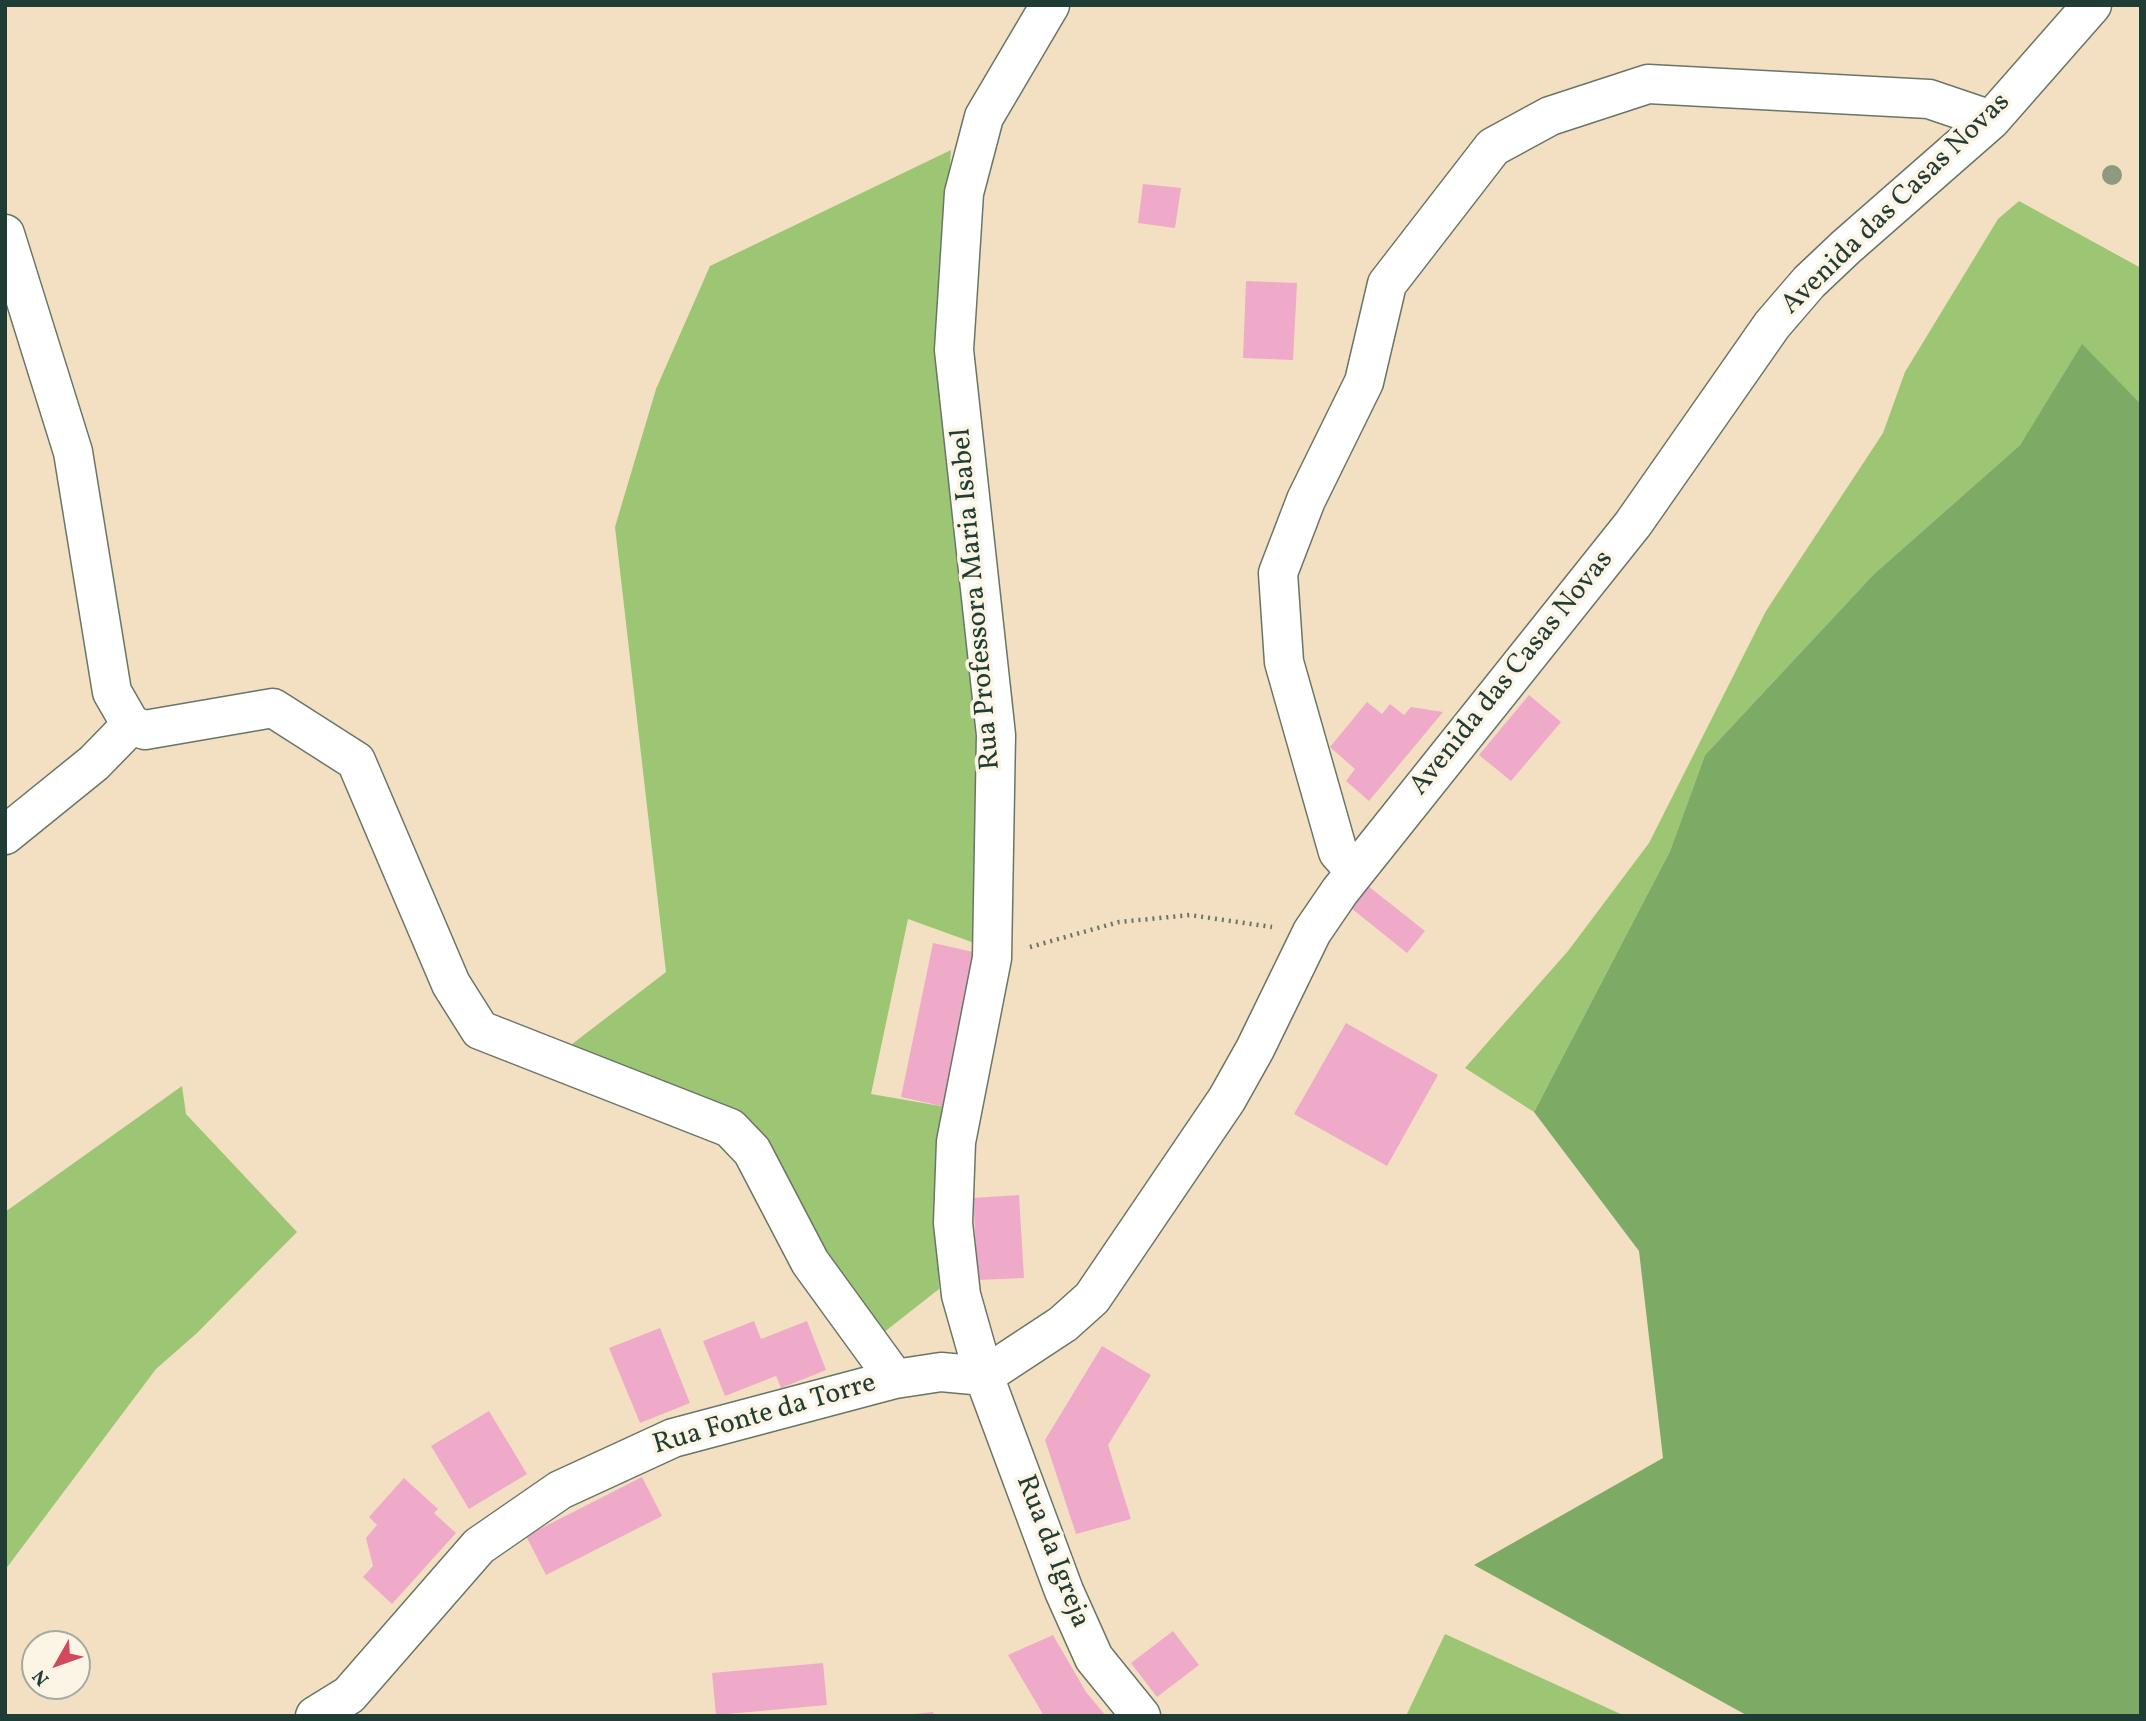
<!DOCTYPE html>
<html>
<head>
<meta charset="utf-8">
<style>
  body { margin:0 }
  #map { position:relative; width:2146px; height:1721px; overflow:hidden; background:#f3e0c2; font-family:Vollkorn,serif }
  canvas { display:block }
  .frame { position:absolute; inset:0; border:7px solid #1f3d34; pointer-events:none }
  .north { position:absolute; left:21px; top:1630px; width:70px; height:70px; box-sizing:border-box; background:#fcf5e5; border:2px solid #a4ab9e; border-radius:50%; rotate:230deg; font-size:19px; font-weight:700; line-height:28px; text-align:center; color:#1f3d34 }
  .north::after { content:''; display:block; margin:auto; width:24px; height:32px; background:#d1495b; clip-path:polygon(50% 0,100% 100%,50% 72%,0 100%) }
</style>
</head>
<body>
<div id="map">
<canvas width="2146" height="1721"></canvas>
<div class="frame"></div>
<div class="north">N</div>
</div>
<script>
const g = document.querySelector('canvas').getContext('2d');
g.lineJoin = 'round';
function fill(path, color) {
  g.fillStyle = color;
  g.fill(path, 'evenodd');
}
function stroke(path, color, width, dash) {
  g.strokeStyle = color;
  g.lineWidth = width;
  g.lineCap = dash ? 'butt' : 'round';
  g.setLineDash(dash || []);
  g.stroke(path);
}
function label(font, color, halo, rows, align = 'center') {
  g.font = font + ' Vollkorn,serif';
  g.lineWidth = 7;
  g.setLineDash([]);
  g.textBaseline = 'middle';
  g.strokeStyle = halo;
  g.fillStyle = color;
  for (const [text, x, y, turn = 0] of rows) {
    g.save();
    g.translate(x, y);
    g.rotate((+turn || 0) * Math.PI / 180);
    g.textAlign = isNaN(turn) ? turn : align;
    if (halo) g.strokeText(text, 0, 0);
    g.fillText(text, 0, 0);
    g.restore();
  }
}
const green = new Path2D(`
  M951 150 940 330 980 785V945L908 919 871 1094 946 1107 936 1142 939 1289 883 1333 824 1262 767 1144 563 1051 666 972 615 527 656 389 710 266Z
  M2019 201 2141 268V404L2082 345 2020 445 1874 574 1705 755 1670 851 1534 1112 1465 1068 1568 951 1649 843 1766 611 1883 433 1905 372 1998 219Z
  M182 1086 186 1114 297 1232 197 1333 156 1369 5 1570V1212Z
  M1445 1634 1625 1716H1406Z`);
const forest = new Path2D(`
  M2082 344 2141 404V1716H1748L1474 1565 1663 1458 1639 1251 1534 1112 1670 851 1705 755 1874 574 2020 445Z`);
const building = new Path2D(`
  M1143 184 1181 188 1175 228 1138 223Z
  M1246 281 1297 283 1293 360 1243 358Z
  M1529 695 1561 722 1511 781 1479 755Z
  M1367 702 1382 714 1390 704 1404 715 1411 707 1443 712 1369 801 1346 781 1355 769 1330 747Z
  M1368 886 1425 931 1407 953 1351 908Z
  M933 943 978 953 946 1107 901 1097Z
  M1346 1023 1438 1075 1387 1166 1294 1114Z
  M1019 1195 1024 1278 978 1280 973 1198Z
  M754 1321 761 1339 807 1321 826 1370 781 1388 776 1376 725 1396 703 1341Z
  M660 1328 690 1403 640 1423 609 1348Z
  M1102 1346 1151 1375 1108 1445 1131 1519 1076 1534 1045 1440Z
  M489 1411 527 1474 469 1509 431 1446Z
  M642 1477 662 1516 546 1575 526 1536Z
  M404 1478 438 1509 434 1513 456 1533 392 1604 363 1577 373 1566 366 1538 377 1525 369 1517Z
  M1173 1631 1199 1665 1157 1697 1131 1663Z
  M1053 1635 1086 1692 1106 1716H1044L1008 1655Z
  M823 1663 827 1705 716 1715 712 1673Z
  M933 1712 934 1716H915V1714Z`);
const path = new Path2D(`
  M1030 947 1119 922 1190 915 1272 927`);
const minor = new Path2D(`
  M1050 5 984 117 964 193 954 350 996 735 992 958 956 1142 953 1223 961 1295 984 1376 1064 1591 1094 1658 1141 1716
  M5 234 73 452 112 692 131 725 145 730 273 708 356 761 451 984 480 1030 730 1128 752 1151 810 1262 895 1379
  M5 835 94 763 131 725
  M1355 871 1338 852 1284 662 1278 573 1306 500 1364 382 1387 284 1493 147 1550 116 1648 84 1929 99 1991 120
  M984 1376 1063 1324 1092 1298 1227 1099 1255 1049 1312 932 1340 891 1633 524 1772 325 1809 282 1846 247 1991 120 2092 5
  M315 1716 349 1695 479 1546 560 1490 673 1438 895 1379 941 1372 984 1376`);
const trees = [
  [2112,175]
];
const streetNames = [
  ["Avenida das Casas Novas",1897,205,-44],
  ["Rua Professora Maria Isabel",978,599,-95],
  ["Avenida das Casas Novas",1513,674,-51],
  ["Rua Fonte da Torre",765,1416,-16],
  ["Rua da Igreja",1051,1552,69]
];
fill(green, '#9cc673');
fill(forest, '#7dab65');
fill(building, '#efaac9');
stroke(minor, '#697666', 41);
stroke(path, '#697666', 4.5, [2, 5]);
stroke(minor, '#fff', 38);
g.fillStyle = '#8f997d';
for (const [x, y] of trees) {
  g.beginPath();
  g.arc(x, y, 10, 0, 2 * Math.PI);
  g.fill();
}
label('28px', '#1f3d34', '#fcf5e5', streetNames);
</script>
</body>
</html>
